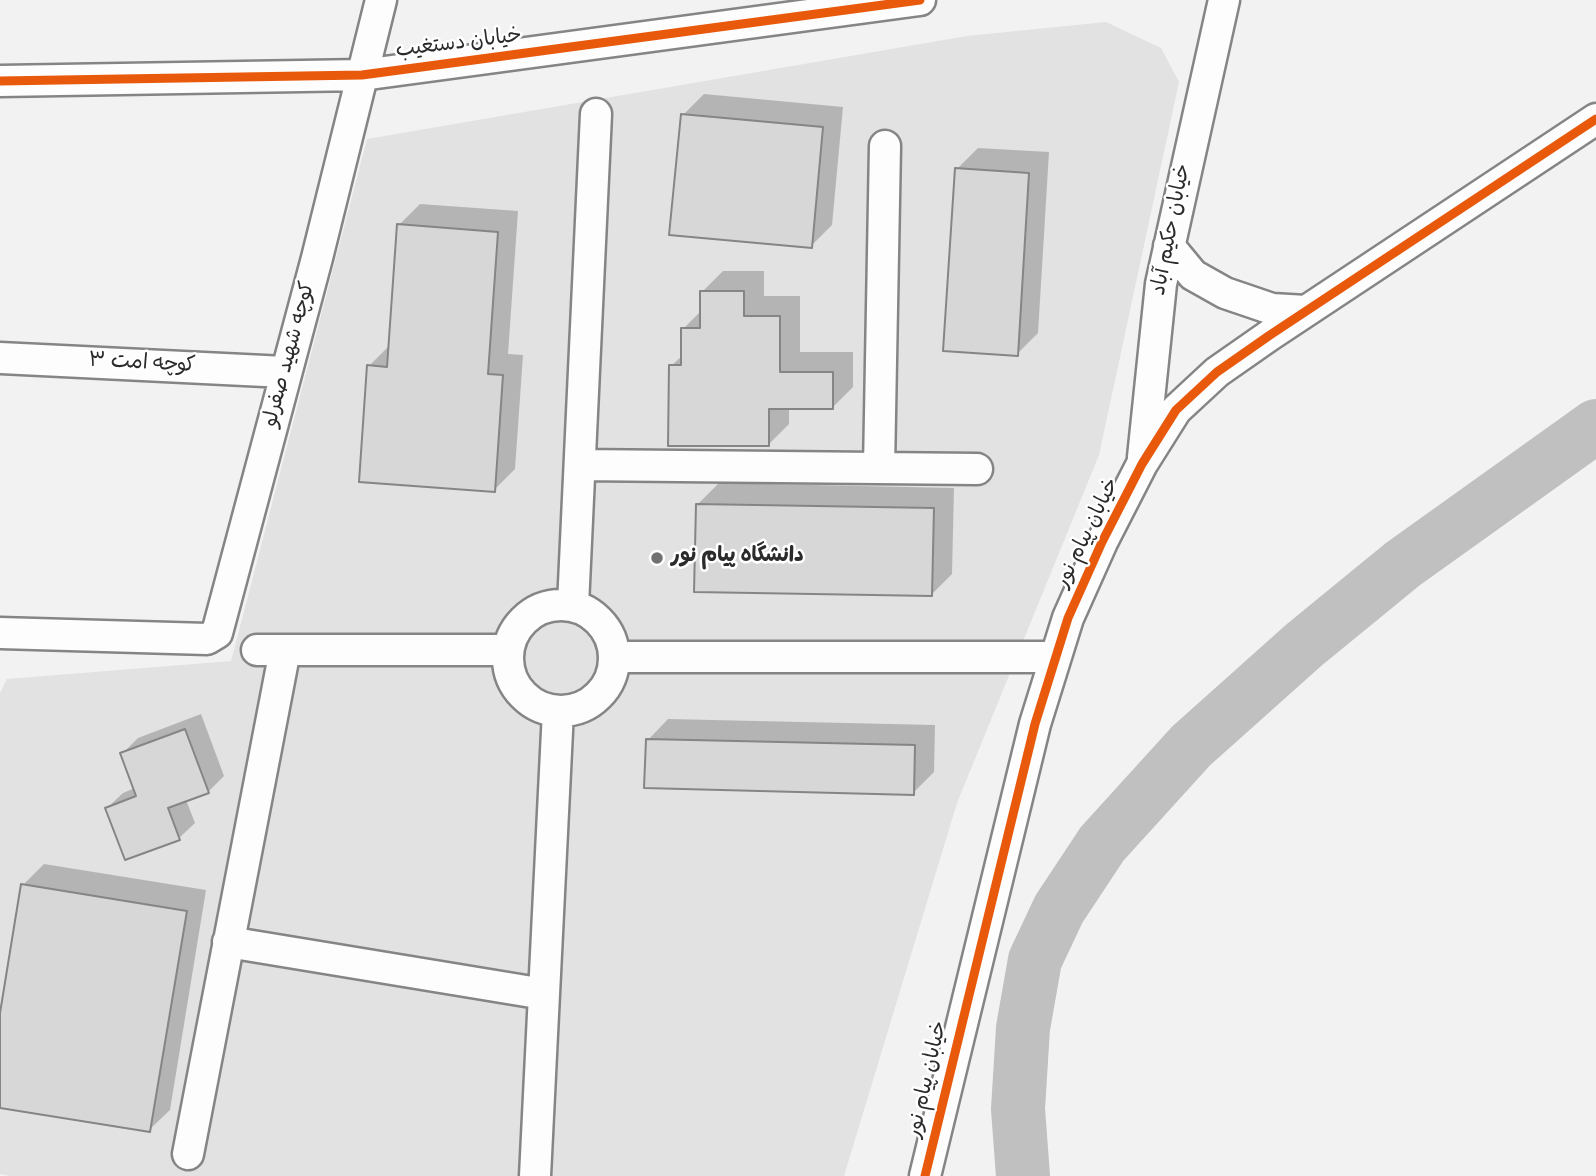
<!DOCTYPE html>
<html>
<head>
<meta charset="utf-8">
<style>
  body { margin:0 }
  canvas { display:block; background:#f2f2f2 }
</style>
</head>
<body>
<canvas width="1596" height="1176"></canvas>
<script>
const g = document.querySelector('canvas').getContext('2d');
g.lineJoin = 'round';
function fill(path, color) {
  g.fillStyle = color;
  g.fill(path, 'evenodd');
}
function stroke(path, color, width, dash) {
  g.strokeStyle = color;
  g.lineWidth = width;
  g.lineCap = dash ? 'butt' : 'round';
  g.setLineDash(dash || []);
  g.stroke(path);
}
function label(font, color, halo, rows, align = 'center') {
  g.font = font + ' "Gochi Hand","Playpen Sans Arabic",sans-serif';
  g.lineWidth = 5;
  g.setLineDash([]);
  g.textBaseline = 'middle';
  g.strokeStyle = halo;
  g.fillStyle = color;
  for (const [text, x, y, turn = 0] of rows) {
    g.save();
    g.translate(x, y);
    g.rotate((+turn || 0) * Math.PI / 180);
    g.textAlign = isNaN(turn) ? turn : align;
    if (halo) g.strokeText(text, 0, 0);
    g.fillText(text, 0, 0);
    g.restore();
  }
}
const built = new Path2D(`
  M1106 22 1161 48 1179 82 1099 455 957 803 844 1176H10L0 1174V693L7 679 231 661 367 139 967 36Z`);
const shadow = new Path2D(`
  M704 94 843 107 832 225 811 246 683 115Z
  M978 148 1049 152 1038 333 1017 354 957 169Z
  M420 204 518 211 508 354 523 355 515 469 494 490 369 366 390 345 399 225Z
  M723 271H764V296H800V352H853V387L832 408 789 407V424L768 445 671 366 683 355V329L702 310V292Z
  M719 483 954 488 952 574 931 595 698 504Z
  M201 714 224 776 208 792 186 800 195 823 179 838 107 808 123 793 135 788 122 754 138 738Z
  M668 719 935 725 934 772 913 793 648 740Z
  M44 864 206 890 170 1110 149 1130 0 1106V1024L23 885Z`);
const river = new Path2D(`
  M1023 1176 1018 1109 1023 1028 1035 960 1059 909 1102 844 1191 746 1304 645 1403 564 1596 426`);
const building = new Path2D(`
  M681 114 823 127 812 248 669 235Z
  M955 168 1029 173 1018 356 943 351Z
  M397 224 498 232 488 374 503 375 495 492 359 482 367 365 387 367Z
  M700 291H744V316H780V372H833V409H769V446H668L669 365H681V328H700Z
  M696 504 934 508 932 596 694 592Z
  M185 729 209 793 168 808 180 840 125 860 105 808 136 796 120 753Z
  M646 739 915 745 914 795 644 788Z
  M21 884 187 911 150 1132 0 1108V1013Z`);
const minor = new Path2D(`
  M0 81 362 75 920 0
  M1169 246 1193 275 1225 293 1272 309 1306 311
  M0 358 285 372
  M1143 457 1161 284 1224 0
  M580 465 977 469
  M879 468 885 146
  M508 658a53 53 0 1 1 106 0a53 53 0 1 1-106 0Z
  M573 605 596 114
  M0 633 207 639 217 633 317 258 381 0
  M257 650H508
  M615 657H1055
  M228 942 544 994
  M188 1154 285 650
  M535 1176 558 711
  M925 1176 1035 724 1068 618 1102 542 1142 464 1176 410 1217 372 1270 335 1596 119`);
const cycleway = new Path2D(`
  M0 81 362 75 920 0
  M925 1176 1035 724 1068 618 1102 542 1142 464 1176 410 1217 372 1270 335 1596 119`);
const markers = [
  [657,558,7,"#717171"]
];
const streetNames = [
  ["خیابان دستغیب",459,45,-7],
  ["خیابان حکیم آباد",1173,230,-79],
  ["کوچه شهید صفرلو",291,355,-75],
  ["کوچه امت ۳",142,365,3],
  ["خیابان پیام نور",1089,534,-64],
  ["خیابان پیام نور",929,1080,-77]
];
const poiNames = [
  ["دانشگاه پیام نور",671,558]
];
fill(built, '#e2e2e2');
fill(shadow, '#0003');
stroke(river, '#c0c0c0', 54);
fill(building, '#d7d7d7');
stroke(building, '#858585', 2);
stroke(minor, '#858585', 35);
stroke(minor, '#fdfdfd', 30);
stroke(cycleway, '#e8590c', 9);
for (const [x, y, r, color] of markers) {
  const dot = new Path2D();
  dot.arc(x, y, r, 0, 2 * Math.PI);
  g.fillStyle = color;
  g.fill(dot);
  stroke(dot, '#fff', 2.5);
}
label('21px', '#2b2b2b', '#fff', streetNames);
label('bold 21px', '#2b2b2b', '#fff', poiNames, 'left');
</script>
</body>
</html>
